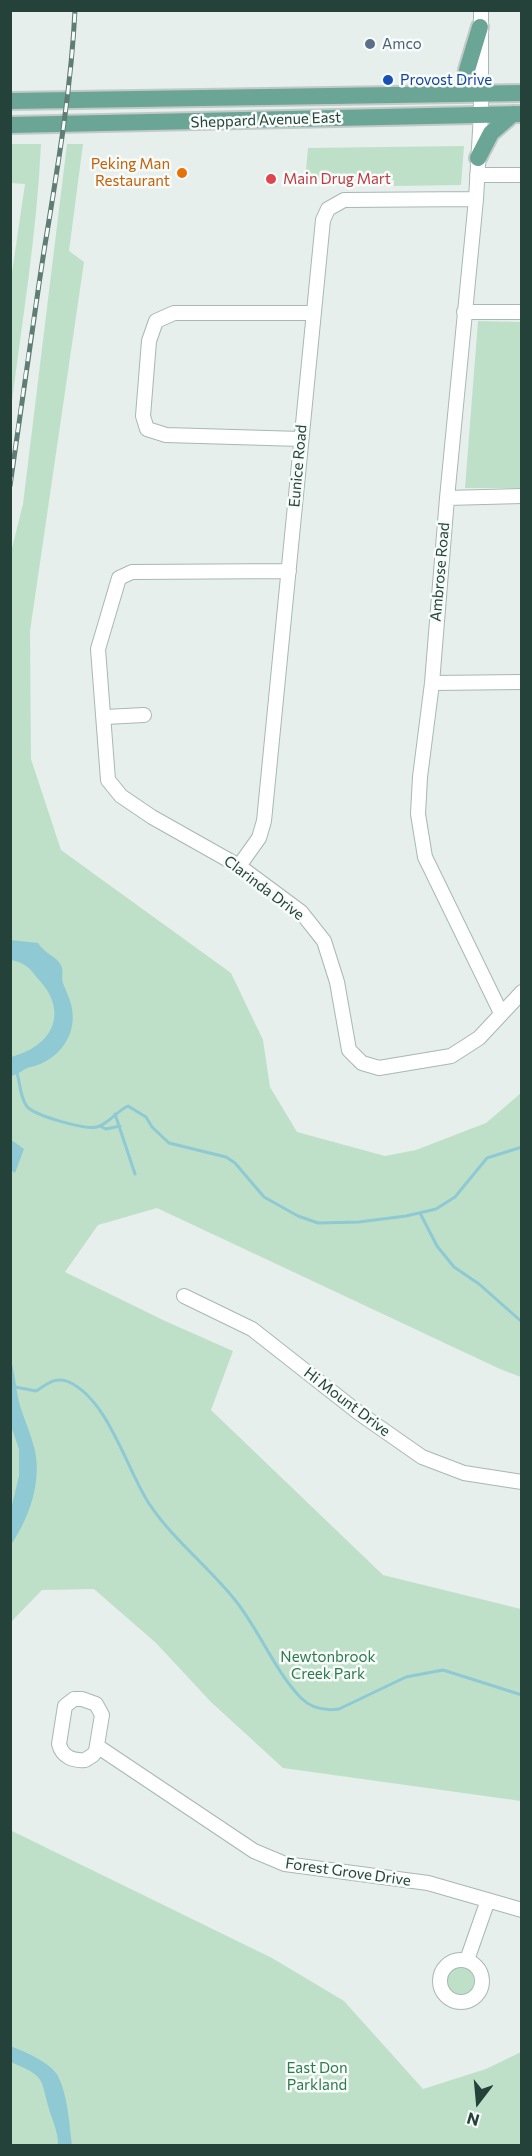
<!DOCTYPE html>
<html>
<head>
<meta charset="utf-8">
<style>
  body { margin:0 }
  #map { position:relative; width:532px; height:2156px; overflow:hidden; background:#e6efeb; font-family:Commissioner,sans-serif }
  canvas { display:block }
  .frame { position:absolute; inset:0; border:12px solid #24423a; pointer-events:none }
  .north { position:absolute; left:448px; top:2072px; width:60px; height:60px; -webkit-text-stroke:4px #f7fbf9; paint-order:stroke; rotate:196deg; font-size:16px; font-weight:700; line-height:24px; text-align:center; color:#24423a }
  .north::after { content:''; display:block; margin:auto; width:21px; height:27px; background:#24423a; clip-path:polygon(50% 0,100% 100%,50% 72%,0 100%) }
</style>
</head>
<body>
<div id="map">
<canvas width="532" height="2156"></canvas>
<div class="frame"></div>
<div class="north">N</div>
</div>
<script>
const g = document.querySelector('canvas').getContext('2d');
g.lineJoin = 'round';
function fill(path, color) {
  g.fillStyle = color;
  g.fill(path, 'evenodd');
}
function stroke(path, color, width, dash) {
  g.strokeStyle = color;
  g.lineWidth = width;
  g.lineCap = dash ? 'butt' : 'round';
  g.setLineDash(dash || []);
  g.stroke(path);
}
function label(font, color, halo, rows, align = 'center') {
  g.font = font + ' Commissioner,sans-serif';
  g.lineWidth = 5;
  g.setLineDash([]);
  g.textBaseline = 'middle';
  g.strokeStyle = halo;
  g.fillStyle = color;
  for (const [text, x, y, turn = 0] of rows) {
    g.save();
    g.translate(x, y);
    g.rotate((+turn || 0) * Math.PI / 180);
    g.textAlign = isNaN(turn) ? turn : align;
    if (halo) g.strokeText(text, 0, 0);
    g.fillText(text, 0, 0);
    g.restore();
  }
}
const green = new Path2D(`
  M11 144H41C37 233 22 321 11 409V279L25 184 11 183Z
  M67 144H83L69 251 84 262 30 631 31 759 61 850 231 973 263 1040 270 1087 297 1132 385 1156 416 1150 486 1123 521 1093V1377L500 1369 157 1208 98 1225 65 1272 165 1321 233 1351 211 1410 383 1575 521 1609V1801L283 1768 211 1702 156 1643 94 1589 42 1590 11 1622 10 556 23 504Z
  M464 146 461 185 394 186V180L305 181 308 148Z
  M478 321 521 322V488H465Z
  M10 1830 272 1958 344 2001 423 2089 486 2069 521 2052V2145H11Z
  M446 1981a14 14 0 1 1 28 0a14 14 0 1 1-28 0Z`);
const water = new Path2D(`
  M11 940 38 943C45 954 56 956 61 965 64 971 61 977 63 983 66 992 71 1000 72 1009 77 1037 57 1061 31 1067 24 1068 20 1074 11 1076V1057C50 1047 70 1015 40 981 29 968 28 964 11 960Z
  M10 1139 24 1149 15 1173 11 1170Z
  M11 1361C15 1374 16 1388 19 1402 24 1420 33 1438 36 1456 40 1488 28 1519 11 1545V1509L19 1476V1449L11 1426Z
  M10 2046C24 2051 51 2063 58 2076 68 2096 69 2123 72 2145H58C58 2131 53 2122 49 2109 40 2076 45 2077 11 2062Z`);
const stream = new Path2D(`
  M17 1073C20 1083 20 1096 26 1105 31 1115 85 1130 97 1127 108 1124 117 1111 128 1106L146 1117 152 1127 169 1143 226 1157 235 1163 264 1197 298 1216 318 1223 359 1222 406 1216 436 1209 455 1197 487 1158 522 1147
  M115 1114 135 1174
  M100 1126 106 1129 120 1126
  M420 1213 437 1246 454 1267 479 1284 522 1322
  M10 1386 36 1391C47 1384 56 1376 69 1382 108 1400 126 1467 148 1502 172 1539 208 1566 235 1600 260 1631 274 1670 301 1698 312 1709 325 1711 339 1709L406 1677 443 1670 522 1695`);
const minor = new Path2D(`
  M481 10V114L476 199 447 498 432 683 420 777 418 814 425 857 501 1013
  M477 175H522
  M464 312H522
  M301 439 166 435 147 429 143 416 149 341 156 321 174 313H313
  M447 498 522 496
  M289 571 132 572 119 578 98 649 108 780 121 796 152 817 239 866 301 912 324 941 337 982 349 1050 362 1063 379 1068 451 1056 479 1038 522 992
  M432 683 522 682
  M105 717 144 715
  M239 866 259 838 264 821 323 220 328 209 344 200 476 199
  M184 1296 252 1329 359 1413 422 1457 464 1473 522 1482
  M74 1699H82L96 1704 102 1715 96 1751 93 1755 85 1760C74 1761 62 1757 59 1744L65 1706Z
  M97 1746 254 1851 285 1864 428 1883 522 1910
  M467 1960 488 1900
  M440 1981a21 21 0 1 1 42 0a21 21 0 1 1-42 0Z`);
const major = new Path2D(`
  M464 92 467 70 480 27
  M10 101 522 93
  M10 125 522 114
  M478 158 491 133 513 114`);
const rail = new Path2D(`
  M10 486C21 407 32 329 44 251 57 171 71 91 75 10`);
const markers = [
  [370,44,6,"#5c6f8a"],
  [388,80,6,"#1a4fb4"],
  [182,173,6,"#e8710a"],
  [271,179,6,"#e0444e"]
];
const serviceNames = [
  ["Amco",382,44]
];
const transitNames = [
  ["Provost Drive",400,80]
];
const streetNames = [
  ["Sheppard Avenue East",266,120,-2],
  ["Eunice Road",298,466,-85],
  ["Ambrose Road",440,572,-85],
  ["Clarinda Drive",264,888,37],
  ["Hi Mount Drive",347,1402,37],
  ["Forest Grove Drive",348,1872,8]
];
const foodNames = [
  ["Peking Man",170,164],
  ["Restaurant",170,181]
];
const healthNames = [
  ["Main Drug Mart",283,179]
];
const parkNames = [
  ["Newtonbrook",328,1657],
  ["Creek Park",328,1674],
  ["East Don",317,2068],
  ["Parkland",317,2085]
];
fill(green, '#bfe0c8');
fill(water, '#8ec9d4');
stroke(stream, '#8ec9d4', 3);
stroke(minor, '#a8b8b2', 16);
stroke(major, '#c2cac8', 20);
stroke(minor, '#fff', 14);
stroke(major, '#6aa596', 16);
stroke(rail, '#5f7d75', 5);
stroke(rail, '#f7fbf9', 3, [9]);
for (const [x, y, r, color] of markers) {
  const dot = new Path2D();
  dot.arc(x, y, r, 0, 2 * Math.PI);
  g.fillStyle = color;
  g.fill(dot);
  stroke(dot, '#f7fbf9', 2);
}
label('15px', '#4e5e75', '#f7fbf9', serviceNames, 'left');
label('15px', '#164399', '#f7fbf9', transitNames, 'left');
label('15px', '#24423a', '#f7fbf9', streetNames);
label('15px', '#c56008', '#f7fbf9', foodNames, 'right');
label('15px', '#be3a42', '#f7fbf9', healthNames, 'left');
label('15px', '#2d7a4b', '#f7fbf9', parkNames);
</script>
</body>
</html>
